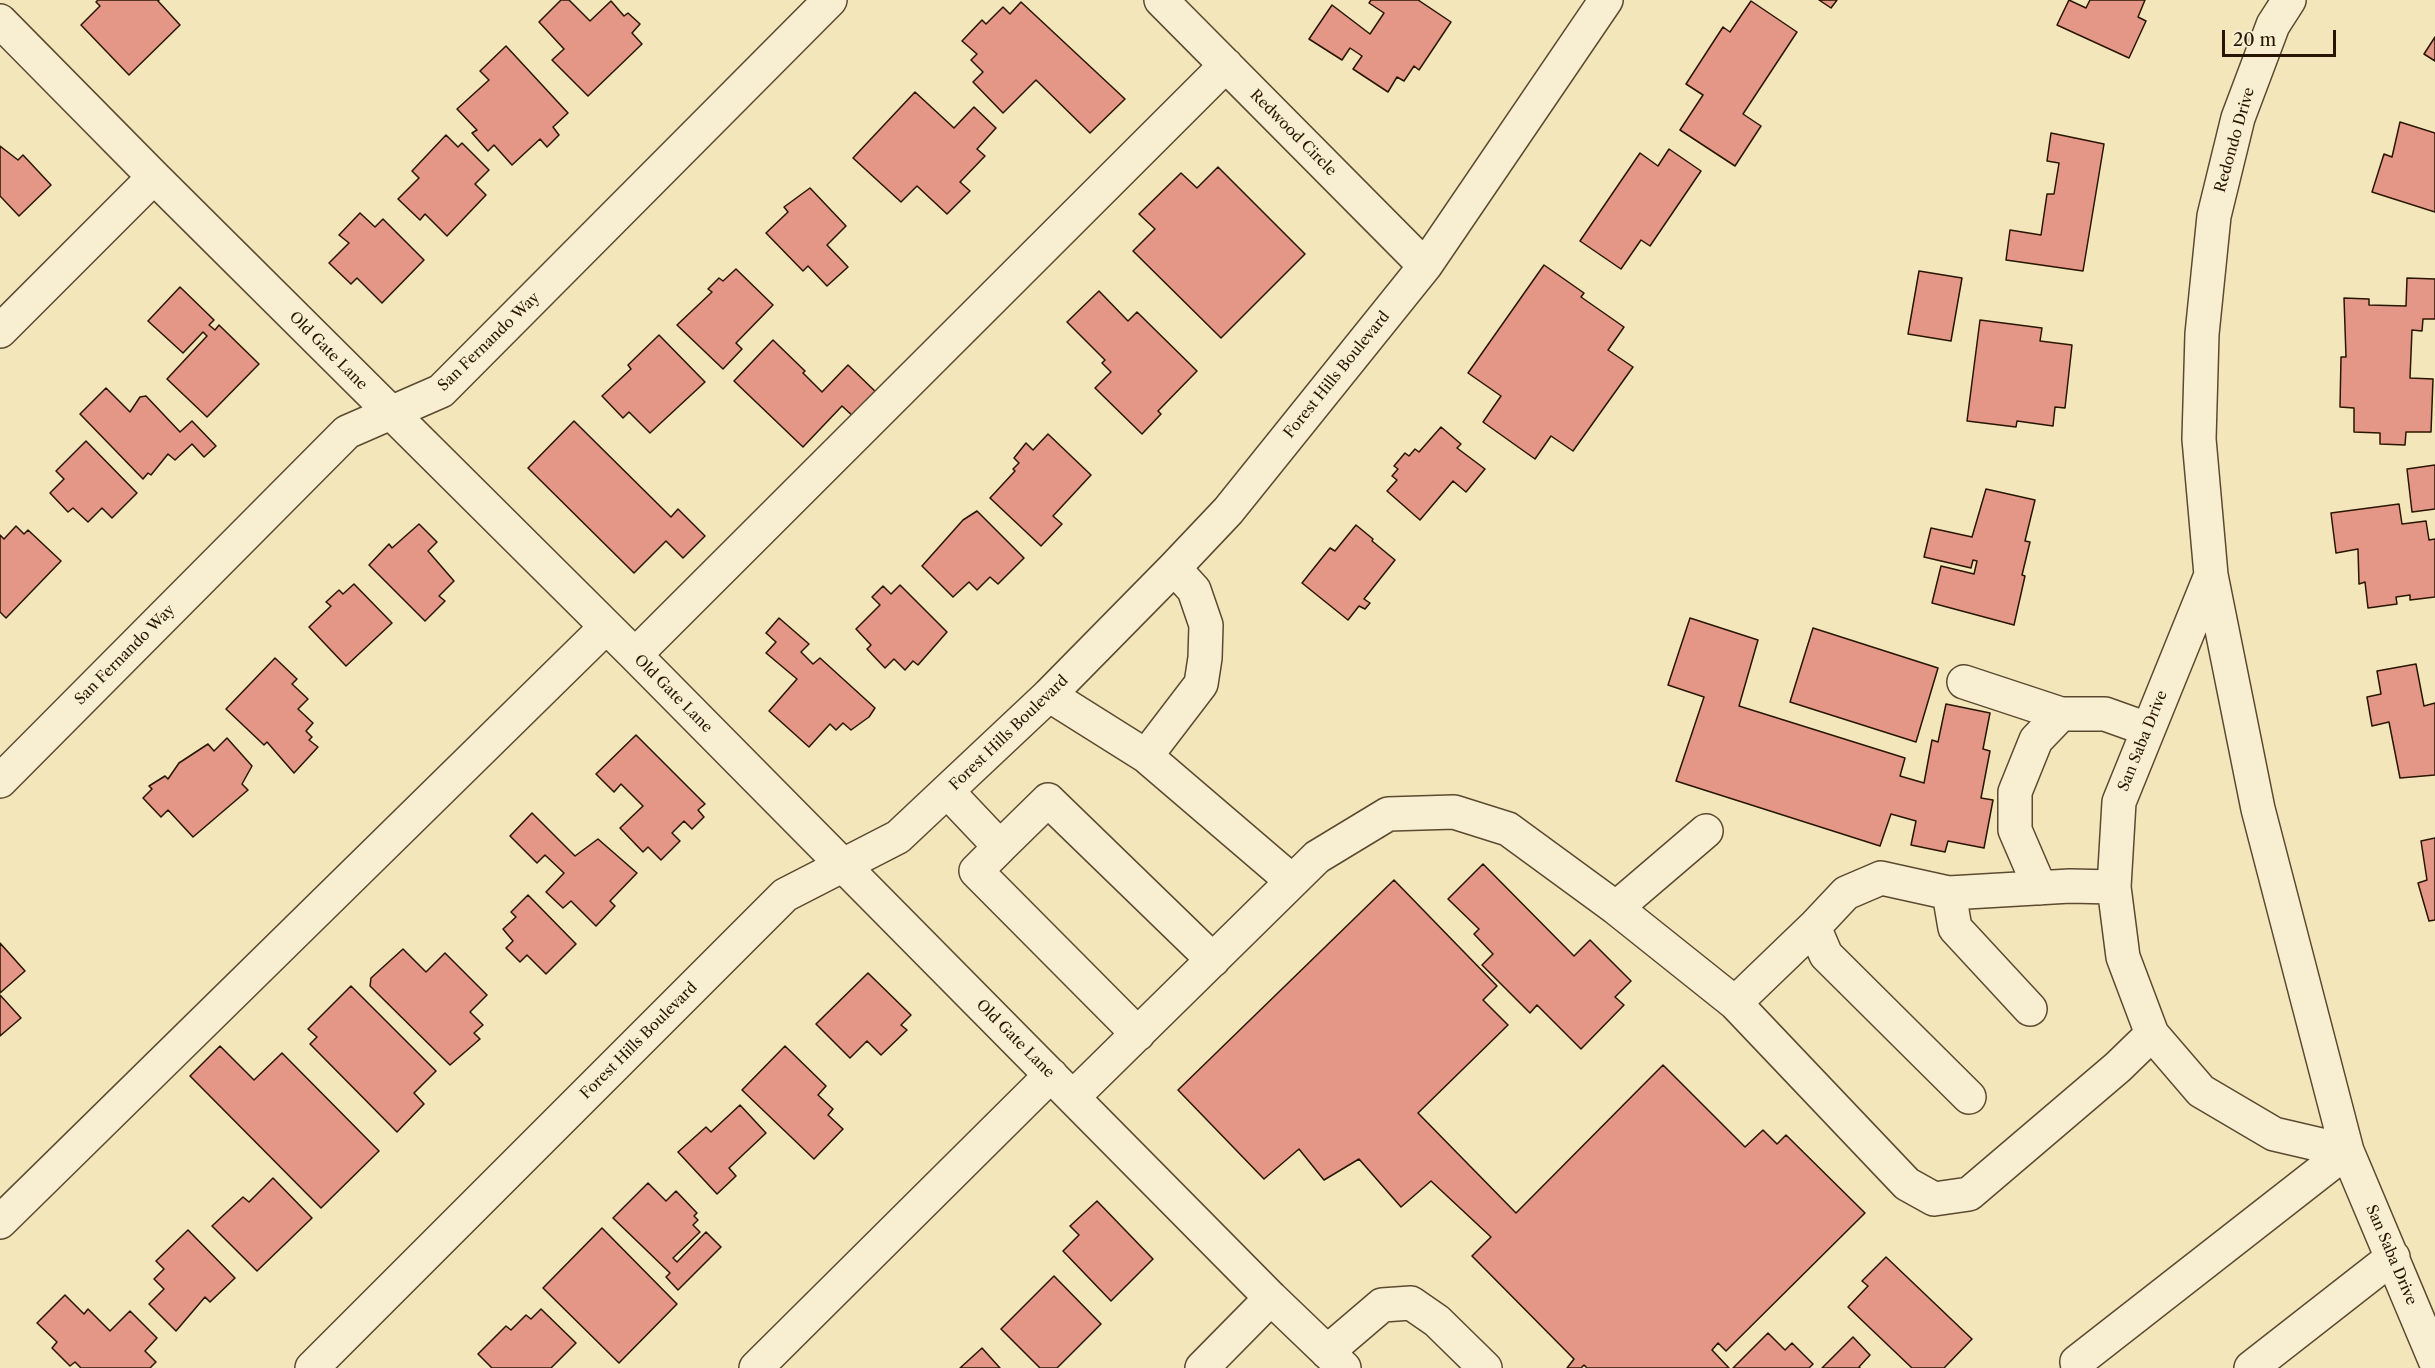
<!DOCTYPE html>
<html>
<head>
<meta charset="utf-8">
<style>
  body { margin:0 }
  #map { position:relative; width:2435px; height:1368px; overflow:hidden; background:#f4e6bb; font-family:"Libre Caslon Text",serif }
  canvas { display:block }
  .scale { position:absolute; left:2222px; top:30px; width:114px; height:27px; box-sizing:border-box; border:3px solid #281600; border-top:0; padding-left:8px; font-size:18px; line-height:21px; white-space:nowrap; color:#281600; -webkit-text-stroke:4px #f8efd3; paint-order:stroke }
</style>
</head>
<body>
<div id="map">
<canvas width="2435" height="1368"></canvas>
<div class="scale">20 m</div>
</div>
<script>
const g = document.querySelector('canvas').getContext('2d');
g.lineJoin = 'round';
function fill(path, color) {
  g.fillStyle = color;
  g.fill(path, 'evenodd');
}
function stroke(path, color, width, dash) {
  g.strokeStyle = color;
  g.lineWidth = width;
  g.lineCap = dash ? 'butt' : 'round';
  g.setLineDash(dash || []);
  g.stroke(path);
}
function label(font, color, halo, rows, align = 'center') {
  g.font = font + ' "Libre Caslon Text",serif';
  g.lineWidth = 4.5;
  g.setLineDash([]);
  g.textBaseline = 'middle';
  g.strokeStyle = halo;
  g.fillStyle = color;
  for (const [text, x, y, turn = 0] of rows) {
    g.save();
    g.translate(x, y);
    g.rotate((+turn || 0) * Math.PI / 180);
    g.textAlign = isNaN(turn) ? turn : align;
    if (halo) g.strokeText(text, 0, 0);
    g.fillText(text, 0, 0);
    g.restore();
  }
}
const building = new Path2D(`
  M98 0H159L158 1 180 25 129 75 81 25 100 6 96 2Z
  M561 0H569L590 21 611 1 624 16 628 13 640 24 632 33 642 44 588 96 552 60 564 49 539 22Z
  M1371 0H1418L1451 22 1419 70 1414 66 1404 81 1397 77 1388 92 1353 69 1362 56 1350 48 1342 60 1309 39 1332 5 1370 34 1384 13 1369 3Z
  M1819 0H1837L1831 8Z
  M2069 0 2086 8 2090 0H2145L2138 17 2146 21 2129 58 2057 25Z
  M1751 1 1797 32 1743 114 1761 126 1735 166 1680 130 1703 95 1686 84 1723 27 1730 32Z
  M1021 2 1125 99 1090 133 1036 80 1003 113 973 82 983 72 971 60 977 54 962 41 982 20 986 24 1003 7 1010 14Z
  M2435 37V61L2424 54Z
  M506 46 568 113 553 127 559 135 547 147 540 139 512 165 494 145 488 151 472 133 477 130 457 109 489 80 480 71Z
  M915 92 954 128 974 107 996 128 977 149 985 156 960 182 970 191 947 214 917 186 901 202 853 158Z
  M2400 122 2435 133V212L2372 192 2384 154 2392 157Z
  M2051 133 2104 144 2083 271 2006 260 2010 230 2041 235 2047 194H2054L2059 163 2047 161Z
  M446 135 458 147 462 143 489 170 475 184 486 195 447 236 425 214 420 220 398 199 419 178 412 171Z
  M0 146 18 160 23 155 51 185 19 216 0 196Z
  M1669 149 1701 171 1650 246 1641 240 1621 269 1580 241 1640 153 1658 166Z
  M1218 167 1305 254 1221 338 1133 251 1155 229 1139 214 1181 173 1197 188Z
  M810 188 846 226 827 245 848 267 827 286 808 266 803 271 766 233 788 212 784 207Z
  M360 213 375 227 383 219 424 260 382 303 357 278 351 284 329 263 349 243 339 235Z
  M1544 265 1584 293 1581 297 1624 327 1608 350 1633 367 1573 451 1551 436 1535 459 1483 422 1501 396 1468 373Z
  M736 269 773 305 736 343 742 349 723 369 677 325 712 292 708 289 719 278 723 281Z
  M1919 271 1962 278 1951 341 1908 334Z
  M2407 278 2435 279V319H2423L2422 331 2412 330 2410 378 2433 379 2431 432H2406L2405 445 2380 444V433L2354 432V408L2340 407 2341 357H2346L2344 298 2369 299V305L2406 306Z
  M180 287 214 320 209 325 215 330 219 325 259 364 207 417 167 379 207 336 203 332 183 353 148 321Z
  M1099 291 1128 321 1137 312 1197 371 1158 411 1161 414 1142 434 1095 388 1111 372 1102 363 1105 360 1067 322Z
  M1980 320 2042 328 2040 341 2072 345 2065 408 2055 407 2053 426 2017 421 2016 427 1967 421Z
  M659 335 705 382 650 433 629 412 623 418 602 396 631 369 628 365Z
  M773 340 805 371 803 373 822 392 848 365 879 395 856 419 842 406 803 447 734 381Z
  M106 388 130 412 140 397 146 396 180 432 192 421 216 446 204 457 192 444 175 460 168 454 151 475 148 473 143 479 80 414Z
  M574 421 671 517 678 509 705 536 683 558 666 541 634 573 528 468Z
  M1441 427 1461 444 1457 448 1485 469 1466 492 1453 481 1420 520 1387 491 1397 480 1392 476 1398 469 1394 466 1405 453 1409 456 1415 449 1419 452Z
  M1048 434 1091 475 1053 516 1062 524 1041 546 990 498 1015 471 1013 469 1019 463 1014 458 1026 443 1033 450Z
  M86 441 137 493 112 518 102 508 88 522 73 508 68 512 50 493 64 479 56 471Z
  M2435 465V509L2412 512 2407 469Z
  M1986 489 2035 500 2025 541 2030 542 2022 575 2025 576 2014 625 1932 603 1941 566 1974 574 1977 561 1973 560 1971 568 1924 557 1931 528 1972 537Z
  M2399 504 2402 524 2426 521 2429 540 2435 539V597L2410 600V595L2396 597 2397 604 2368 608 2365 582 2359 584 2358 549 2336 553 2331 513Z
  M977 511 1024 558 998 584 990 577 977 590 969 582 953 597 922 566 963 520Z
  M419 524 437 542 428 551 454 581 439 596 445 601 425 621 369 565 389 544 392 548Z
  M1356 525 1373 539 1372 541 1395 560 1364 599 1370 603 1365 609 1359 606 1348 620 1302 583 1330 548 1335 551Z
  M16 526 24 534 28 530 61 561 6 618 0 612V535L4 539Z
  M354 584 392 623 346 666 309 627 331 606 326 602 339 590 343 594Z
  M900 585 947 632 918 665 913 661 905 670 894 659 885 668 867 649 871 645 856 629 880 605 872 597 883 586 891 594Z
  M779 618 809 644 801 652 813 664 820 658 875 708 869 717 851 730 843 723 836 730 830 724 809 747 769 711 797 679 766 653 776 642 766 633Z
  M1690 618 1758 640 1739 706 1905 758 1900 776 1924 783 1932 740 1938 742 1946 704 1990 713 1983 749 1990 751 1981 798 1993 800 1984 848 1948 841 1945 852 1911 845 1916 821 1891 814 1880 846 1676 781 1704 697 1668 685Z
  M1813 628 1938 668 1916 742 1790 702Z
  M275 658 297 679 292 684 308 699 298 709 313 723 306 731 312 737 309 740 318 747 294 773 267 742 264 745 226 709Z
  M2416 664 2424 706 2435 703V775L2400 778 2389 722 2372 726 2367 697 2381 694 2377 671Z
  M636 735 705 804 698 810 704 817 692 829 684 821 672 833 680 841 661 860 648 847 643 852 620 828 643 806 621 784 614 792 596 774Z
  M227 738 252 766 242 784 248 790 193 837 168 810 161 817 143 798 152 789 149 786 165 776 168 779 179 763 208 744 214 751Z
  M532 813 575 856 598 839 637 873 610 901 615 906 596 926 571 901 563 908 546 892 564 873 545 855 537 863 510 836Z
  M2435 838V920L2429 921 2418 883 2427 880 2421 841Z
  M1483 864 1574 956 1590 940 1631 981 1615 997 1624 1005 1581 1049 1537 1005 1530 1013 1482 965 1493 954 1474 934 1479 929 1448 899Z
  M1394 880 1497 986 1483 1000 1508 1025 1418 1113 1516 1213 1663 1065 1745 1147 1763 1130 1777 1144 1786 1135 1865 1213 1726 1351 1718 1343 1712 1350 1729 1368H1587L1584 1365 1581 1368H1567L1574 1359 1472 1256 1491 1237 1431 1181 1401 1207 1359 1159 1324 1180 1299 1149 1264 1179 1178 1090Z
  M528 895 576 944 546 974 527 955 520 962 506 948 513 941 503 929 516 917 511 912Z
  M0 943 25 971 0 993Z
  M403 949 426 972 445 953 487 995 470 1012 483 1025 474 1033 480 1039 450 1065 370 986 371 978Z
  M868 973 911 1015 901 1025 907 1030 881 1055 867 1041 850 1058 816 1024Z
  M351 986 436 1071 414 1093 424 1104 397 1132 310 1044 317 1037 308 1029Z
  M0 995 21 1018 0 1036Z
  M220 1046 254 1080 282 1053 379 1151 321 1208 190 1076Z
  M785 1046 826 1086 818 1095 833 1109 828 1115 843 1129 814 1159 742 1090Z
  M740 1105 766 1133 729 1168 736 1176 717 1194 678 1152 706 1127 711 1132Z
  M273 1178 312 1218 257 1271 212 1226 243 1197 249 1202Z
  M648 1183 666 1201 676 1191 697 1213 694 1216 698 1220 693 1225 700 1232 673 1258 677 1262 706 1232 721 1247 678 1290 666 1277 670 1273 613 1218Z
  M1097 1201 1153 1259 1111 1301 1063 1251 1079 1235 1070 1226Z
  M602 1228 677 1304 619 1363 543 1288Z
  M188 1230 235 1278 210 1302 205 1297 176 1331 149 1304 164 1289 154 1279 164 1269 156 1261Z
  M1886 1257 1972 1339 1944 1368H1912L1848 1307 1868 1286 1862 1281Z
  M1054 1276 1101 1324 1057 1368H1040L1001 1329Z
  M65 1295 84 1314 88 1309 110 1331 130 1311 157 1338 145 1351 156 1362 150 1368H81L75 1362 70 1366 52 1348 57 1342 37 1323Z
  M541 1309 576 1343 551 1368H492L478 1354 506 1326 511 1330 526 1315 531 1319Z
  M1768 1333 1785 1350 1792 1343 1813 1364 1809 1368H1733Z
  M1853 1337 1870 1355 1859 1367 1860 1368H1822Z
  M982 1348 1000 1368H960Z`);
const minor = new Path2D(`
  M1161 0 1425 266
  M2289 0 2273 25 2238 118 2214 216 2202 334 2199 439 2211 575 2258 809 2347 1151 2435 1360
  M0 21 154 177 635 655 1271 1298 1344 1368
  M0 331 154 177
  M2211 575 2119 802 2114 887 2123 957 2152 1034 2201 1091 2274 1134 2347 1151
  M635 655 1226 65
  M1964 682 2061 714
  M1049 695 1146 756 1292 881
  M1146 756 1201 684 1205 658 1206 625 1194 590 1174 568
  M0 781 347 432 441 391 830 0
  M947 791 1000 847 976 871 1138 1034
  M1706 831 1616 908 1735 1003
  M1000 847 1048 800 1213 960
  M2040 888 2015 830V792L2036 740 2061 714H2105L2147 729
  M1949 893 1955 928 2030 1009
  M1814 927 1735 1003 1907 1184 1934 1199 1969 1194 2118 1067 2152 1034
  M1073 1097 1317 857 1388 814 1454 812 1508 829 1616 908
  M1969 1097 1826 955 1814 927 1846 893 1881 878 1949 893 2070 886 2114 887
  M0 1222 606 627
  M1327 1352 1382 1305 1411 1303 1437 1321 1485 1368
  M312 1368 785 895 898 837 1049 695 1174 568 1228 511 1425 266 1606 0
  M756 1368 1051 1075
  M1202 1368 1271 1298
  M2078 1368 2077 1362 2347 1151
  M2251 1368 2393 1257`);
const streetNames = [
  ["Redwood Circle",1293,133,45],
  ["Redondo Drive",2235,140,-74],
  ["San Fernando Way",489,342,-44],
  ["Old Gate Lane",328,351,45],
  ["Forest Hills Boulevard",1337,375,-51],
  ["San Fernando Way",125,655,-45],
  ["Old Gate Lane",673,694,45],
  ["Forest Hills Boulevard",1009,733,-44],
  ["San Saba Drive",2143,741,-68],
  ["Old Gate Lane",1015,1039,45],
  ["Forest Hills Boulevard",639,1041,-45],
  ["San Saba Drive",2391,1255,67]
];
fill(building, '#e59787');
stroke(building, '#281600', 1.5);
stroke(minor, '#5b4a2f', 36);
stroke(minor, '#f8efd3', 33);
label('15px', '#281600', '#f8efd3', streetNames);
</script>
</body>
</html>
